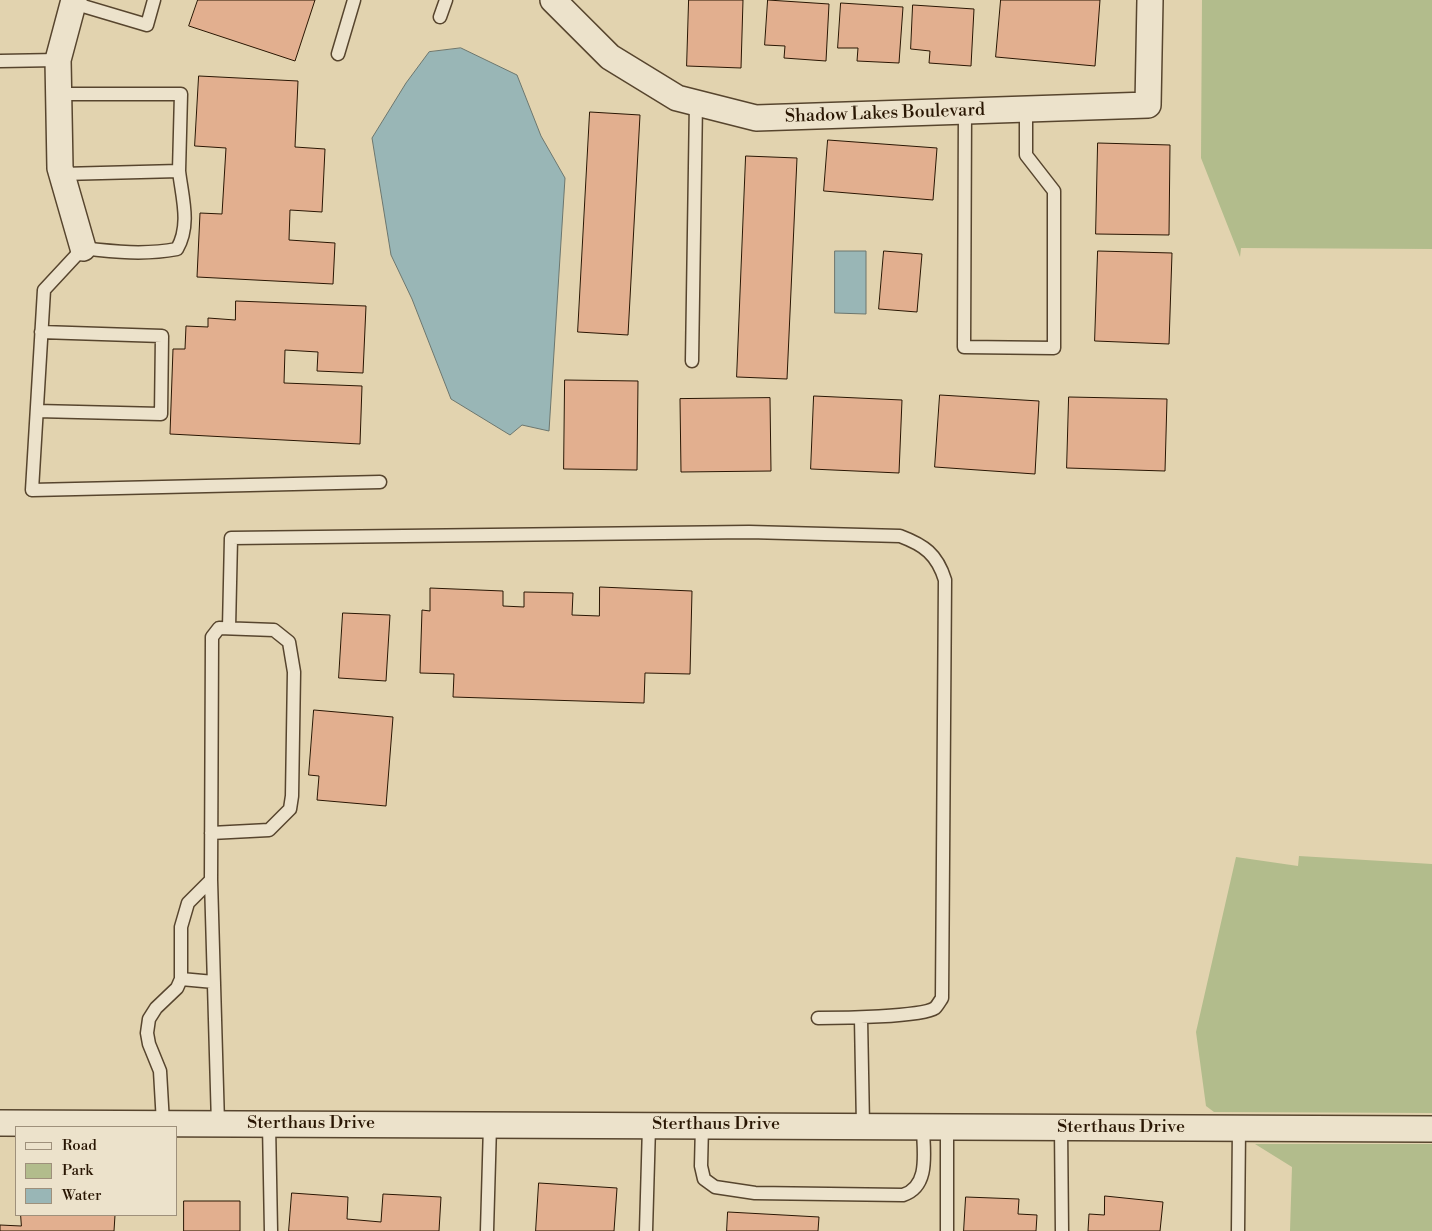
<!DOCTYPE html>
<html>
<head>
<meta charset="utf-8">
<style>
  body { margin:0 }
  #map { position:relative; width:1432px; height:1231px; overflow:hidden; background:#e2d3af; font-family:"Libre Bodoni",serif }
  canvas { display:block }
  .legend { position:absolute; left:15px; top:1126px; width:162px; height:90px; box-sizing:border-box; background:#ece2cb; border:1px solid #9e907b; margin:0; padding:6px 9px; list-style:none; font-size:15px; color:#291603 }
  .legend li { display:flex; align-items:center; gap:10px; height:25px }
  .legend b { width:25px; border:1px solid #9e907b }
</style>
</head>
<body>
<div id="map">
<canvas width="1432" height="1231"></canvas>
<ul class="legend">
<li><b style="height:6px;background:#ece2cb"></b>Road</li>
<li><b style="height:14px;background:#b2bc8c"></b>Park</li>
<li><b style="height:14px;background:#99b6b6"></b>Water</li>
</ul>
</div>
<script>
const g = document.querySelector('canvas').getContext('2d');
g.lineJoin = 'round';
function fill(path, color) {
  g.fillStyle = color;
  g.fill(path, 'evenodd');
}
function stroke(path, color, width, dash) {
  g.strokeStyle = color;
  g.lineWidth = width;
  g.lineCap = dash ? 'butt' : 'round';
  g.setLineDash(dash || []);
  g.stroke(path);
}
function label(font, color, halo, rows, align = 'center') {
  g.font = font + ' "Libre Bodoni",serif';
  g.lineWidth = 4;
  g.setLineDash([]);
  g.textBaseline = 'middle';
  g.strokeStyle = halo;
  g.fillStyle = color;
  for (const [text, x, y, turn = 0] of rows) {
    g.save();
    g.translate(x, y);
    g.rotate((+turn || 0) * Math.PI / 180);
    g.textAlign = isNaN(turn) ? turn : align;
    if (halo) g.strokeText(text, 0, 0);
    g.fillText(text, 0, 0);
    g.restore();
  }
}
const green = new Path2D(`
  M1202 0H1432V249L1241 248 1240 257 1201 158Z
  M1299 856 1432 864V1113L1214 1112 1206 1106 1196 1032 1236 857 1298 866Z
  M1255 1144H1432V1231H1290L1292 1167Z`);
const water = new Path2D(`
  M461 48 517 75 541 136 565 178 549 431 522 425 510 435 451 399 412 299 391 255 372 138 406 83 429 52Z
  M835 251H866V314L835 313Z`);
const building = new Path2D(`
  M198 0H315L295 61 189 26Z
  M689 0H743L741 68 687 66Z
  M768 0 829 4 826 61 784 58 785 46 765 45Z
  M1001 0H1100L1095 66 996 57Z
  M841 3 903 7 899 63 857 61 858 48H838Z
  M913 5 974 9 971 66 929 63 930 51 911 49Z
  M199 76 298 81 295 147 325 149 322 212 290 210 289 240 335 243 333 284 197 277 200 213 222 214 226 148 195 146Z
  M590 112 640 115 628 335 578 332Z
  M828 140 937 148 933 200 824 191Z
  M1098 143 1170 145 1169 235 1096 234Z
  M746 156 797 158 787 379 737 377Z
  M884 251 922 254 917 312 879 309Z
  M1098 251 1172 253 1169 344 1095 341Z
  M236 301 366 306 363 373 317 371 318 352 285 350 284 383 362 386 360 444 170 434 173 349H185L186 326 208 327V318L235 320Z
  M565 380 638 381 637 470 564 469Z
  M940 395 1039 401 1035 474 935 467Z
  M814 396 902 400 899 473 811 469Z
  M1069 397 1167 399 1165 471 1067 468Z
  M770 398 771 471 681 472 680 399Z
  M600 587 692 591 690 674 645 673 644 703 453 697 454 674 420 673 422 610 430 611V588L503 591V606L524 607V592L573 593 572 615 599 616Z
  M343 613 390 615 386 681 339 678Z
  M314 710 393 717 386 806 317 800 319 776 309 775Z
  M539 1183 617 1188 614 1231H536Z
  M292 1193 348 1197 347 1219 381 1222 383 1194 441 1197 439 1231H289Z
  M1105 1196 1163 1202 1160 1231H1088L1089 1214 1104 1215Z
  M966 1197 1019 1199 1018 1214 1037 1215 1036 1231H964Z
  M184 1201H240V1231H184Z
  M728 1212 819 1217 818 1231H727Z
  M21 1215H115L114 1231H0V1225L21 1226Z`);
const lane = new Path2D(`
  M73 3 147 25 154 0
  M440 17 446 0
  M338 54 354 0
  M0 61 58 60
  M59 94H181L179 171 62 174
  M965 111 964 347 1054 348V191L1026 155V109
  M179 171C182 197 191 225 177 249 145 255 115 252 83 248L44 290 32 490 380 482
  M692 361 696 102
  M37 411 161 414 162 336 41 332
  M229 628 231 538 749 532 900 536C924 545 937 554 945 580L942 998C940 1001 937 1006 935 1008 922 1017 838 1018 818 1018
  M211 880 212 637 219 628 274 630 289 642 294 672 292 796 290 809 269 830 211 833
  M181 979 214 982
  M861 1018 863 1126
  M163 1123 160 1071 149 1044 147 1033 149 1019 156 1008 177 988 181 979V927L188 903 211 880 218 1124
  M269 1124 271 1231
  M702 1125 701 1166 704 1179 715 1187 755 1193 903 1195C931 1186 923 1150 923 1127
  M947 1127V1231
  M1061 1127 1062 1231
  M487 1231 490 1125
  M646 1231 649 1126
  M1238 1231 1239 1128`);
const street = new Path2D(`
  M74 0 58 60 60 168 83 248
  M553 0 610 57 677 98 756 118 1148 105 1150 0
  M0 1123 1432 1129`);
const streetNames = [
  ["Shadow Lakes Boulevard",885,114,-2],
  ["Sterthaus Drive",311,1124],
  ["Sterthaus Drive",716,1125],
  ["Sterthaus Drive",1121,1128]
];
fill(green, '#b2bc8c');
fill(water, '#99b6b6');
stroke(water, '#6c766e', 1);
fill(building, '#e2af8f');
stroke(building, '#291603', 1);
stroke(lane, '#57452e', 15);
stroke(street, '#57452e', 28);
stroke(lane, '#ece2cb', 12);
stroke(street, '#ece2cb', 25);
label('18px', '#291603', '#ece2cb', streetNames);
</script>
</body>
</html>
